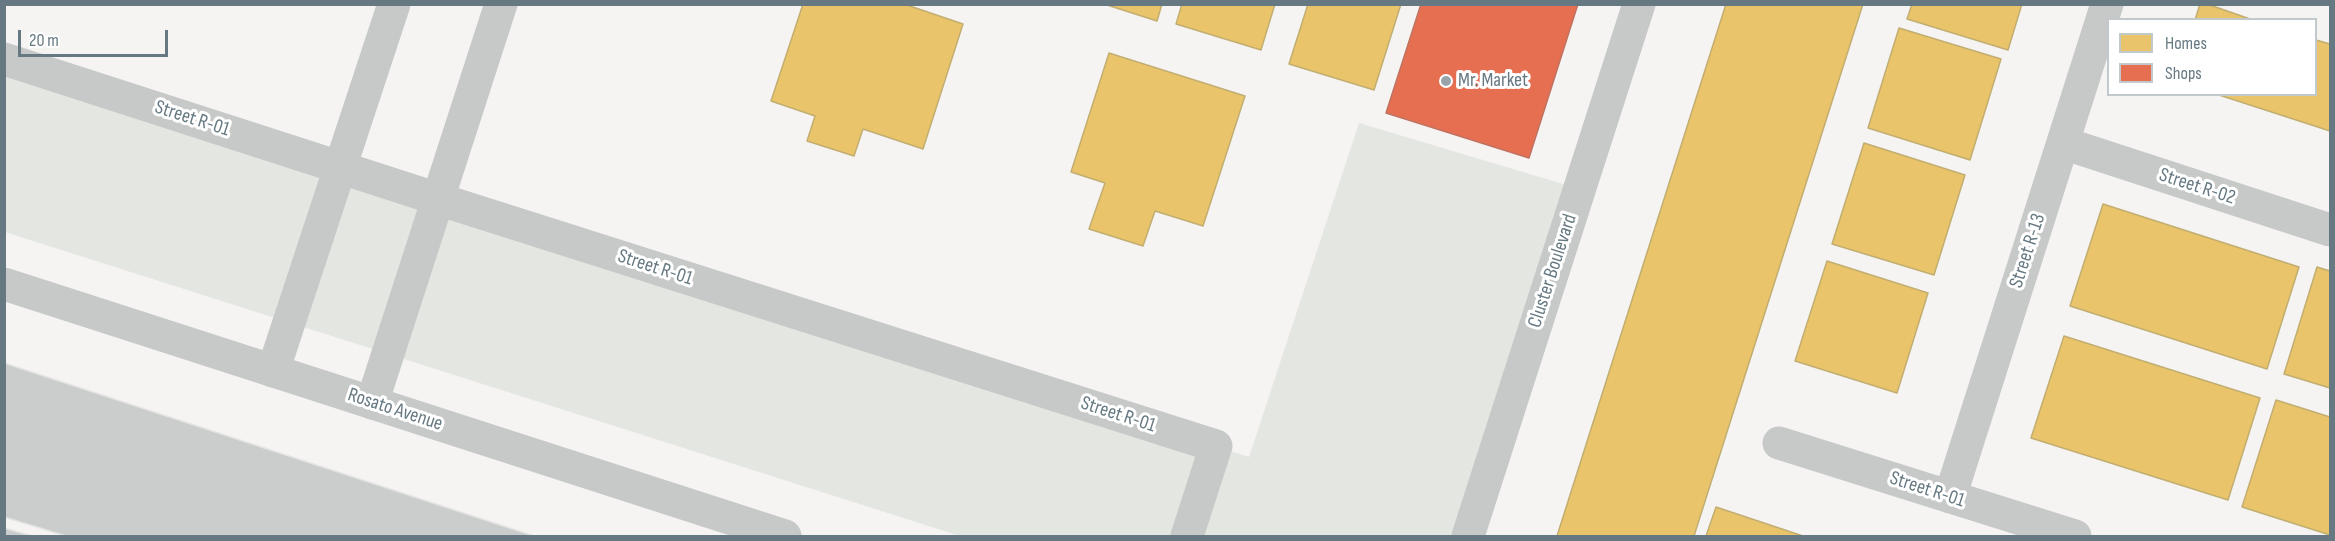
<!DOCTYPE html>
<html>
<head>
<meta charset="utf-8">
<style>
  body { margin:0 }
  #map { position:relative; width:2335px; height:541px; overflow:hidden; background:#f5f4f3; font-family:"Sofia Sans Condensed",sans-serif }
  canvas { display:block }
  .frame { position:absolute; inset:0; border:6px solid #667982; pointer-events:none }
  .legend { position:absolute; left:2107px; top:18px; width:210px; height:78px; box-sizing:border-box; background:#fff; border:2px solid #c2c9cd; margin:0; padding:8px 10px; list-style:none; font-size:18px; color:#667982 }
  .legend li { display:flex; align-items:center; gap:12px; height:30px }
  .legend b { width:30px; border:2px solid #c2c9cd }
  .scale { position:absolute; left:18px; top:30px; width:150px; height:27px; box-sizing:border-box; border:3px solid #667982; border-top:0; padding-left:8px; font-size:18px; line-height:21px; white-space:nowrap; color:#667982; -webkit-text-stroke:4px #fff; paint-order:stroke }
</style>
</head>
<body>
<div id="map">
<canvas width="2335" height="541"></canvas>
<div class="frame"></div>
<ul class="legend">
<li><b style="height:16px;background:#e9c46a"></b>Homes</li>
<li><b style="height:16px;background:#e76f51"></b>Shops</li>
</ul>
<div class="scale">20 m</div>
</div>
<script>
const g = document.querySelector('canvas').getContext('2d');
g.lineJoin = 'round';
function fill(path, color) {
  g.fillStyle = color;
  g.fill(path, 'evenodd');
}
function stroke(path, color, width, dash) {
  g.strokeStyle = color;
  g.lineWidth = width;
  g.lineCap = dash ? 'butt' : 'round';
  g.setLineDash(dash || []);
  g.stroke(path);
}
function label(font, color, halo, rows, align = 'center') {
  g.font = font + ' "Sofia Sans Condensed",sans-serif';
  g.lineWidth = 6;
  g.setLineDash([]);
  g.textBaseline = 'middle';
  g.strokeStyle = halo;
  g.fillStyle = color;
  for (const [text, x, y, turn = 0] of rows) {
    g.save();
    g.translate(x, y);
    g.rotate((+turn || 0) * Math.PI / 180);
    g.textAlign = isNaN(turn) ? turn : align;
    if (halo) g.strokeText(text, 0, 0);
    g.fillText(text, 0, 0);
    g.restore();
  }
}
const green = new Path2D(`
  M5 59 1249 457 1359 123 1580 189 1468 536H960L5 232Z`);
const homes = new Path2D(`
  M803 4H904L963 24 923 149 863 129 854 156 807 141 815 116 771 101Z
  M1104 4H1162L1157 21Z
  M1182 4H1275L1261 50 1176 24Z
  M1308 4H1401L1374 90 1289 64Z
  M1726 4H1863L1694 536H1557Z
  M1912 4H2022L2008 50 1907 19Z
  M2200 4H2207L2253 20H2195Z
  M1899 28 2001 59 1970 160 1868 128Z
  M2316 40 2330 44V131L2216 94H2316Z
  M1109 53 1245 96 1203 226 1155 211 1143 246 1089 229 1105 183 1071 172Z
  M1864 143 1965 175 1934 275 1832 244Z
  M2103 204 2299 267 2267 369 2070 306Z
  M1827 261 1928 293 1897 393 1795 361Z
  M2317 267 2330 271V388L2284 374Z
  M2064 336 2260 398 2228 500 2031 438Z
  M2276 400 2330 417V535L2242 507Z
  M1716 507 1803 536H1706Z`);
const shops = new Path2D(`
  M1421 4H1578L1529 158 1386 113Z`);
const building = new Path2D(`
  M4 363 534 536H66L4 517Z
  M4 528 32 536H4Z`);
const minor = new Path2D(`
  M4 59 438 199 1216 446 1187 536
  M2063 143 2330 230
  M273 371 394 4
  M372 403 501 4
  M1779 443 2075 536
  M1950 497 2107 4`);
const tertiary = new Path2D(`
  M4 284 785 536
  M1468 536 1639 4`);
const markers = [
  [1446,81,6,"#98a4aa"]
];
const poiNames = [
  ["Mr. Market",1458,81]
];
const streetNames = [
  ["Street R-01",192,119,18],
  ["Street R-02",2197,187,18],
  ["Street R-13",2028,251,-72],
  ["Street R-01",655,268,18],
  ["Cluster Boulevard",1553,271,-72],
  ["Rosato Avenue",395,410,18],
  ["Street R-01",1118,415,18],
  ["Street R-01",1927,490,18]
];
fill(green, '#e4e6e1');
fill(homes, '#e9c46a');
stroke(homes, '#c2ae71', 1.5);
fill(shops, '#e76f51');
stroke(shops, '#c07260', 1.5);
fill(building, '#cbcccc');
stroke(building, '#e4e4e3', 1.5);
stroke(minor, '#c7c9c8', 33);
stroke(tertiary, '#c7c9c8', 33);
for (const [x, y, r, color] of markers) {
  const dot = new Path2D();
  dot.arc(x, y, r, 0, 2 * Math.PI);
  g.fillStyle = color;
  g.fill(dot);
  stroke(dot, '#fff', 2);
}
label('20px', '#667982', '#fff', poiNames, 'left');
label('20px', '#667982', '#fff', streetNames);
</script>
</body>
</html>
